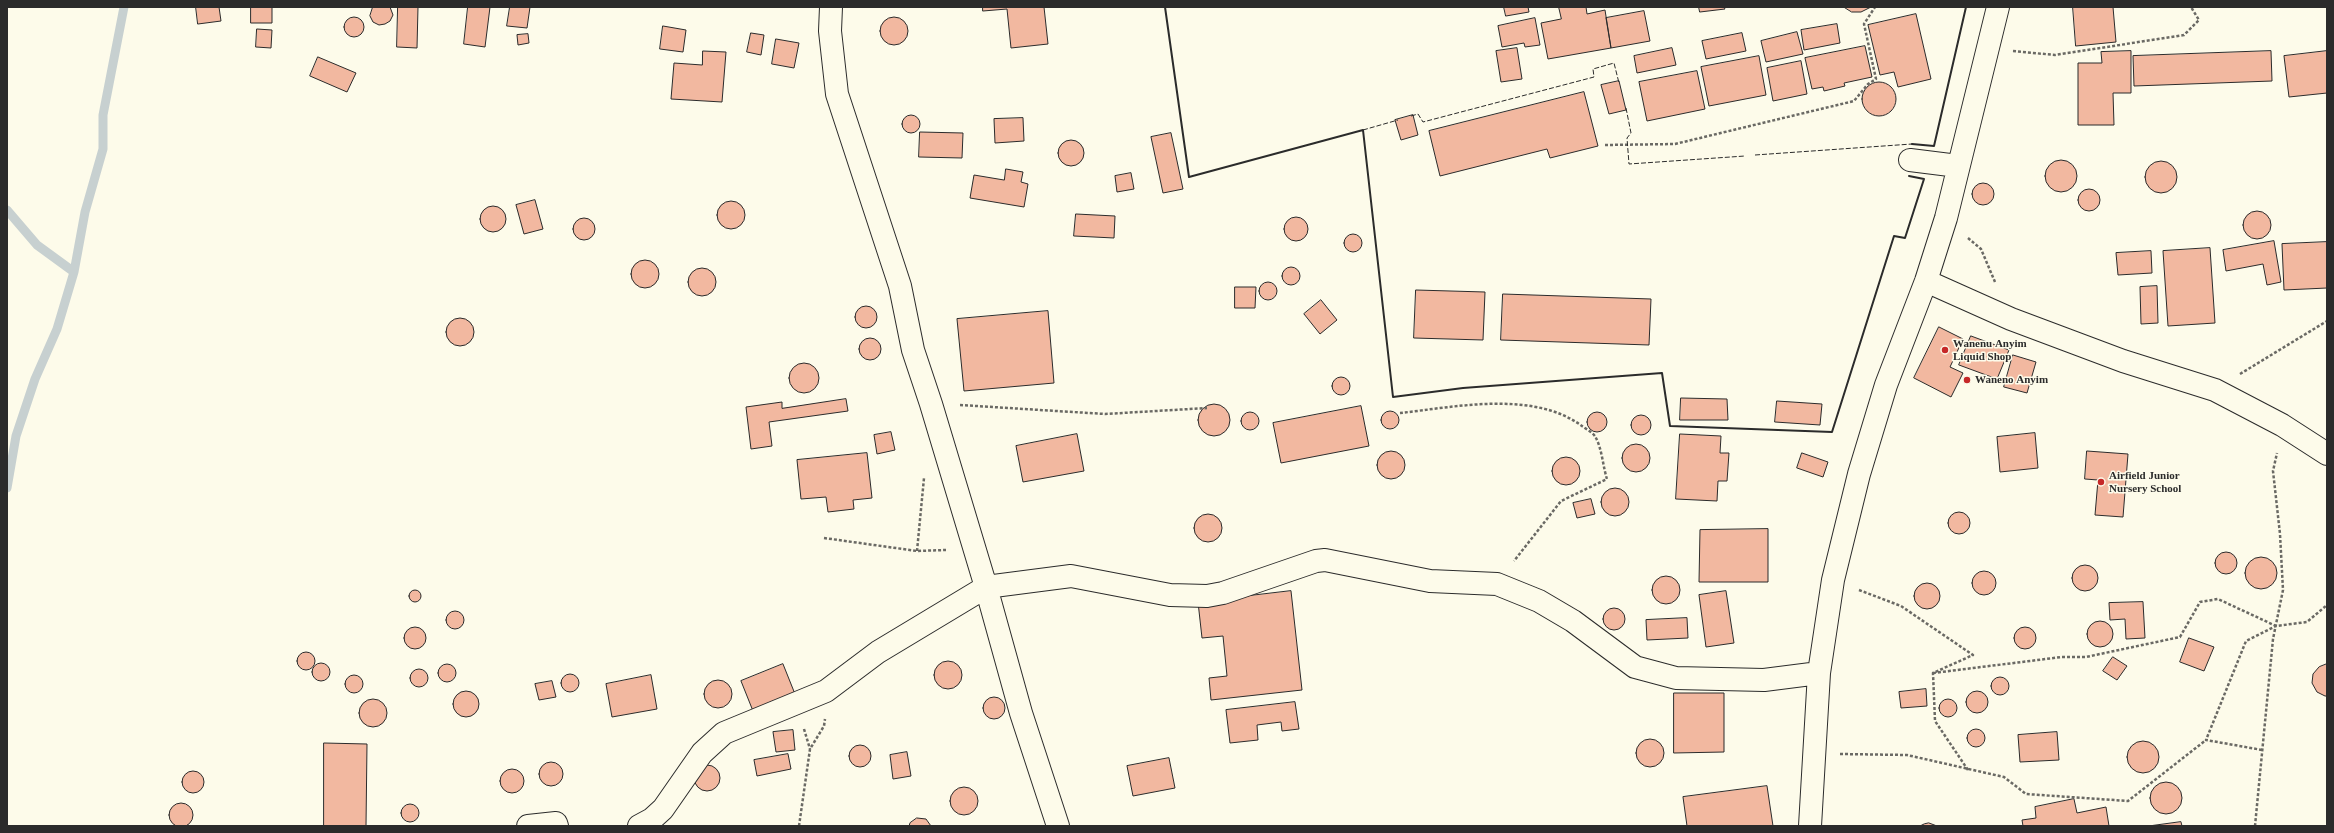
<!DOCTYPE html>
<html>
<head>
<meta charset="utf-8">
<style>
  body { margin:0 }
  #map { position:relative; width:2334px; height:833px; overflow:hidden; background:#fdfbea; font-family:"Times New Roman",serif }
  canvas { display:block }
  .frame { position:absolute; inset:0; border:8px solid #2b2b2b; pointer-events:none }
</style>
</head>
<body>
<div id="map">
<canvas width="2334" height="833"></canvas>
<div class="frame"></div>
</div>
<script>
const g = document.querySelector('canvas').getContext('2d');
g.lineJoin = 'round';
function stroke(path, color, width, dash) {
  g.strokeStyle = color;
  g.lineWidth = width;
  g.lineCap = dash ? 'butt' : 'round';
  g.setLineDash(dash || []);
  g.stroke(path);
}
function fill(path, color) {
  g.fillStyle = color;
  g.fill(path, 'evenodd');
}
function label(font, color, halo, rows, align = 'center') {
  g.font = font + ' "Times New Roman",serif';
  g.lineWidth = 3;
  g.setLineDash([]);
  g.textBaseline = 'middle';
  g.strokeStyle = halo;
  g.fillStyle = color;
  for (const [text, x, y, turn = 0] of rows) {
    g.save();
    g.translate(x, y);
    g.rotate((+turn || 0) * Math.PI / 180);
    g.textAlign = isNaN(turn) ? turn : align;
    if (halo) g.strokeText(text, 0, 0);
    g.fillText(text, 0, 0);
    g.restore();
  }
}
const stream = new Path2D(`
  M7 210 37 245 74 272
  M7 488 16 436 35 379 57 329 74 272 85 212 103 149V115L124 7`);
const building = new Path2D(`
  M196 7H219L221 21 198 24Z
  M251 7H272V23H251Z
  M373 7H390L393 15 390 21 385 24 379 25 373 22 370 16Z
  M398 7H418L417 48 397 47Z
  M468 7H490L485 47 464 44Z
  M510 7H530L527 28 507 26Z
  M983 7H1044L1048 44 1011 48 1007 9 983 11Z
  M1504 7H1528L1529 12 1506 16Z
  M1559 7H1586L1587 14 1605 10 1611 48 1548 59 1541 23 1561 19Z
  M1699 7H1724L1725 9 1700 12Z
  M1844 7H1871L1861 12H1852Z
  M2073 7H2113L2116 42 2076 46Z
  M1644 11 1650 41 1611 48 1606 18Z
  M1916 14 1931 79 1898 87 1894 72 1880 75 1868 25Z
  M880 31a14 14 0 1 1 28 0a14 14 0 1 1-28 0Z
  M344 27a10 10 0 1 1 20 0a10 10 0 1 1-20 0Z
  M1535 18 1540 45 1525 47 1524 43 1502 47 1498 26Z
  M1837 24 1840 43 1804 50 1801 30Z
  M663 26 686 30 683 52 660 49Z
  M257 29 272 30 271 48 256 47Z
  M1797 32 1803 54 1766 62 1761 41Z
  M751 33 764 35 761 55 747 52Z
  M1742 33 1746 51 1706 59 1702 41Z
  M528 34 529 43 518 45 517 35Z
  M776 39 799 43 794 68 772 64Z
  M1865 46 1872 77 1844 83 1845 86 1824 91 1823 87 1812 89 1805 58Z
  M1517 48 1522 79 1501 82 1496 51Z
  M1672 48 1676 65 1637 73 1634 56Z
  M703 51 726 52 722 102 671 99 674 63 702 65Z
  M2131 51V93H2113L2114 125H2078V63H2102L2101 52Z
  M2271 51 2272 81 2134 86 2133 56Z
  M2327 51V93L2289 97 2284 56Z
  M1759 56 1766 95 1709 106 1701 67Z
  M318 57 356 73 347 92 310 76Z
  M1801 61 1807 94 1773 101 1767 68Z
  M1697 71 1705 109 1647 121 1639 82Z
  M1619 81 1626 110 1609 114 1601 85Z
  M1862 99a17 17 0 1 1 34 0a17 17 0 1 1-34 0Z
  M1584 92 1598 146 1550 158 1547 149 1440 176 1429 131Z
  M902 124a9 9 0 1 1 18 0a9 9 0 1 1-18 0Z
  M1413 115 1418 135 1401 140 1395 120Z
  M1023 118 1024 141 995 143 994 119Z
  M920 132 963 133 962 158 919 157Z
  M1171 133 1183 189 1163 193 1151 137Z
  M1058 153a13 13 0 1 1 26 0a13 13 0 1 1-26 0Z
  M2045 176a16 16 0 1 1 32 0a16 16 0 1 1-32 0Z
  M2145 177a16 16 0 1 1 32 0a16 16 0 1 1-32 0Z
  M1006 169 1023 172 1021 182 1028 184 1024 207 970 198 974 175 1004 180Z
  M1131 173 1134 189 1117 192 1115 176Z
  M1972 194a11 11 0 1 1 22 0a11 11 0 1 1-22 0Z
  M2078 200a11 11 0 1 1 22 0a11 11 0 1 1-22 0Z
  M535 200 543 229 524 234 516 205Z
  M717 215a14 14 0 1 1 28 0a14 14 0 1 1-28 0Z
  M480 219a13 13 0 1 1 26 0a13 13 0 1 1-26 0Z
  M2243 225a14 14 0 1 1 28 0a14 14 0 1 1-28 0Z
  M1076 214 1115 216 1114 238 1074 236Z
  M1284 229a12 12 0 1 1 24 0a12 12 0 1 1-24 0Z
  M573 229a11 11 0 1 1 22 0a11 11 0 1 1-22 0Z
  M1344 243a9 9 0 1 1 18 0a9 9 0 1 1-18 0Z
  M2274 241 2281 282 2267 285 2263 264 2226 271 2223 250Z
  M2327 242V288L2284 290 2282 244Z
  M2210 248 2215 323 2168 326 2163 251Z
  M2151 251 2152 273 2118 275 2116 253Z
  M631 274a14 14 0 1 1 28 0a14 14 0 1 1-28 0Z
  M1282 276a9 9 0 1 1 18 0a9 9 0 1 1-18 0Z
  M688 282a14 14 0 1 1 28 0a14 14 0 1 1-28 0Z
  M1259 291a9 9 0 1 1 18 0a9 9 0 1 1-18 0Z
  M2157 286 2158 323 2141 324 2140 287Z
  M1235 287H1256L1255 308H1235Z
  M1416 290 1485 292 1483 340 1414 338Z
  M1503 294 1651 299 1649 345 1501 340Z
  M1321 300 1337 320 1320 334 1304 314Z
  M855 317a11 11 0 1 1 22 0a11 11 0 1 1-22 0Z
  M1048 311 1054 383 964 391 957 319Z
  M446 332a14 14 0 1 1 28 0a14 14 0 1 1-28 0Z
  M1939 327 1963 339 1950 367 1963 373 1951 397 1914 378Z
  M1971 336 2009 350 1997 379 1959 365Z
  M859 349a11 11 0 1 1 22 0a11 11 0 1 1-22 0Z
  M2013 355 2036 362 2027 393 2004 387Z
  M789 378a15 15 0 1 1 30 0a15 15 0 1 1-30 0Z
  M1332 386a9 9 0 1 1 18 0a9 9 0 1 1-18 0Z
  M1681 398 1727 399 1728 420H1680Z
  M846 399 848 411 769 422 772 446 751 449 746 407 782 402V408Z
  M1777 401 1822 404 1820 425 1775 422Z
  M1198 420a16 16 0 1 1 32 0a16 16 0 1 1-32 0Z
  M1361 406 1369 446 1281 463 1273 423Z
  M1381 420a9 9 0 1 1 18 0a9 9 0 1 1-18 0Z
  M1241 421a9 9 0 1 1 18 0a9 9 0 1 1-18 0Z
  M1587 422a10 10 0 1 1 20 0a10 10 0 1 1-20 0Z
  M1631 425a10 10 0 1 1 20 0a10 10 0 1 1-20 0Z
  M891 432 895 450 877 454 874 435Z
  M2035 433 2038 468 2000 472 1997 437Z
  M1077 434 1084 471 1023 482 1016 446Z
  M1680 434 1721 436 1720 453H1729L1727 481H1718L1717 501 1676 499Z
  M1622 458a14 14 0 1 1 28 0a14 14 0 1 1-28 0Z
  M2087 451 2128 454 2123 517 2095 515 2098 480 2085 479Z
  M1377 465a14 14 0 1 1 28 0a14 14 0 1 1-28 0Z
  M867 453 872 498 853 500 854 509 828 512 826 497 801 499 797 460Z
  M1802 453 1828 462 1823 477 1797 468Z
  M1552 471a14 14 0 1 1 28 0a14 14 0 1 1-28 0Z
  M1601 502a14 14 0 1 1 28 0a14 14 0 1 1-28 0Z
  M1591 499 1595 514 1577 518 1573 503Z
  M1948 523a11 11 0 1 1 22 0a11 11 0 1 1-22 0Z
  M1194 528a14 14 0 1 1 28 0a14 14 0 1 1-28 0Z
  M1768 529V582H1699L1700 530Z
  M2215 563a11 11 0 1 1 22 0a11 11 0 1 1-22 0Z
  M2245 573a16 16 0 1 1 32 0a16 16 0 1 1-32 0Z
  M2072 578a13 13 0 1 1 26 0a13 13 0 1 1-26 0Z
  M1972 583a12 12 0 1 1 24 0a12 12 0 1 1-24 0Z
  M1652 590a14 14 0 1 1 28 0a14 14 0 1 1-28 0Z
  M1914 596a13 13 0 1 1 26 0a13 13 0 1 1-26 0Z
  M409 596a6 6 0 1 1 12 0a6 6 0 1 1-12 0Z
  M1291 591 1302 690 1211 700 1209 678 1227 676 1223 636 1202 638 1198 602Z
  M1726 591 1734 643 1706 647 1699 595Z
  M2143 602 2145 638 2126 639 2125 619 2110 620 2109 603Z
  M1603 619a11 11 0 1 1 22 0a11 11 0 1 1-22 0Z
  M446 620a9 9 0 1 1 18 0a9 9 0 1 1-18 0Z
  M1687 618 1688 638 1647 640 1646 620Z
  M2087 634a13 13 0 1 1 26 0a13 13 0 1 1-26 0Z
  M2014 638a11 11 0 1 1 22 0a11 11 0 1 1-22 0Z
  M404 638a11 11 0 1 1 22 0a11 11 0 1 1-22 0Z
  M2189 638 2214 647 2204 671 2180 662Z
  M297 661a9 9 0 1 1 18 0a9 9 0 1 1-18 0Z
  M2113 657 2127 666 2117 680 2103 671Z
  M934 675a14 14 0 1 1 28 0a14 14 0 1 1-28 0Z
  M312 672a9 9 0 1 1 18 0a9 9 0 1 1-18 0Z
  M438 673a9 9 0 1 1 18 0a9 9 0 1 1-18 0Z
  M783 664 795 694 753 711 741 681Z
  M2327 664V696H2325L2317 692 2312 683 2313 674 2319 667Z
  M410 678a9 9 0 1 1 18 0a9 9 0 1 1-18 0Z
  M561 683a9 9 0 1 1 18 0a9 9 0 1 1-18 0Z
  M345 684a9 9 0 1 1 18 0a9 9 0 1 1-18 0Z
  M651 675 657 709 612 717 606 684Z
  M1991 686a9 9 0 1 1 18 0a9 9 0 1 1-18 0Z
  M704 694a14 14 0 1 1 28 0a14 14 0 1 1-28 0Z
  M552 681 556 697 539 700 535 684Z
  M1926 689 1927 706 1901 708 1899 692Z
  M1966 702a11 11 0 1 1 22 0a11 11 0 1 1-22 0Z
  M453 704a13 13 0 1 1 26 0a13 13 0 1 1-26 0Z
  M1674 693H1724V752L1674 753Z
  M983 708a11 11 0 1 1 22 0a11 11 0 1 1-22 0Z
  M1939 708a9 9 0 1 1 18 0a9 9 0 1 1-18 0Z
  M359 713a14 14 0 1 1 28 0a14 14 0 1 1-28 0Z
  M1295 702 1299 729 1282 731 1281 722 1257 725 1258 740 1230 743 1226 710Z
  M1967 738a9 9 0 1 1 18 0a9 9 0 1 1-18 0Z
  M793 730 795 750 776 752 773 732Z
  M2057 732 2059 760 2020 762 2018 735Z
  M1636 753a14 14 0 1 1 28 0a14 14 0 1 1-28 0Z
  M2127 757a16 16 0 1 1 32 0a16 16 0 1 1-32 0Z
  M324 743 367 744 366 826H324Z
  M849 756a11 11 0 1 1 22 0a11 11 0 1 1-22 0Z
  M907 752 911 776 893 779 890 755Z
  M788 754 791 769 757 776 754 760Z
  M1169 758 1175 788 1133 796 1127 766Z
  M539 774a12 12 0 1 1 24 0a12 12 0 1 1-24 0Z
  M694 778a13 13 0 1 1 26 0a13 13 0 1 1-26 0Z
  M500 781a12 12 0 1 1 24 0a12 12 0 1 1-24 0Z
  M182 782a11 11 0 1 1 22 0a11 11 0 1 1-22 0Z
  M2150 798a16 16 0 1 1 32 0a16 16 0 1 1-32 0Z
  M1767 786 1773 826H1687L1683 797Z
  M950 801a14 14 0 1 1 28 0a14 14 0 1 1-28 0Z
  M2074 799 2077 813 2106 807 2109 826H2023L2022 820 2036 818 2035 807Z
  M169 815a12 12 0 1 1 24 0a12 12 0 1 1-24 0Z
  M401 813a9 9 0 1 1 18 0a9 9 0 1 1-18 0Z
  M917 818 926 819 931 826H909L910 823Z
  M2181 822 2182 826H2149Z
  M1929 823 1937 826H1920L1924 824Z`);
const path = new Path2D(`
  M2013 51 2055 55 2184 35 2199 20 2191 7
  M1605 145 1675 144 1854 101 1868 84 1876 79 1864 24 1875 7
  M1968 238 1981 249 1995 282
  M2240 374 2327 321
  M960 405 1105 414 1207 408
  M1400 413C1456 407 1533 390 1582 426 1586 429 1594 433 1596 438 1602 449 1603 467 1607 479L1561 501 1514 561
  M824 538 917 551 946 550
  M917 551 924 478
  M1859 590 1901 606 1973 655 1933 673 1935 721 1968 770
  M1933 673 2062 657H2086L2180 637 2200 602 2218 599 2276 626
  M804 729 810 749
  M2262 750 2206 740 2246 641 2276 626 2307 622 2327 605
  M1840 754 1907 755 2004 777 2026 794 2128 801 2206 740
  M799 826 810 749 824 726 825 719
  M2255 826 2273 639 2283 590 2280 534 2273 471 2277 453`);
const minor = new Path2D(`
  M831 7 830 31 837 94 900 286 913 350 931 404 986 587 1021 713 1058 826
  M1910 160 1958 166
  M1926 281 2011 319 2123 361 2215 390 2282 425 2327 454
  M528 826 556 823 557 826
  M639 826 652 819 663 809 702 753 724 733 826 691 878 652 986 587 1071 576 1170 595 1207 596 1223 593 1316 561 1325 560 1430 581 1497 584 1539 601 1573 621 1635 667 1676 678 1764 680 1819 673
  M1810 826 1819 673 1833 580 1859 474 1886 385 1926 281 1946 218 1998 7`);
const fence = new Path2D(`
  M1626 108 1631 133 1627 138 1629 164 1745 156
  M1411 116 1418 114 1423 122 1594 77 1593 69 1614 63 1619 83
  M1363 130 1398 120
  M1755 155 1912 144`);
const wall = new Path2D(`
  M1165 7 1189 177 1363 130 1393 397 1463 388 1662 373 1670 426 1832 432 1894 236 1905 238 1924 179 1909 176
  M1912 144 1934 146 1966 7`);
const markers = [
  [1945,350,4,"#c62828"],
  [1967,380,4,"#c62828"],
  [2101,482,4,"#c62828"]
];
const poiNames = [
  ["Wanenu Anyim",1953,344],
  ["Liquid Shop",1953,357],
  ["Waneno Anyim",1975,380],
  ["Airfield Junior",2109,476],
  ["Nursery School",2109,489]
];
stroke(stream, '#c7d0d0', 9);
fill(building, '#f2b8a0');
stroke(building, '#2b2b2b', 1);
stroke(minor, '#2b2b2b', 24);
stroke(path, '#6a6964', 2.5, [3, 2]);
stroke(minor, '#fdfbea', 22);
stroke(fence, '#2b2b2b', 1, [5, 2]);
stroke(wall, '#2b2b2b', 2);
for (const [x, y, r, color] of markers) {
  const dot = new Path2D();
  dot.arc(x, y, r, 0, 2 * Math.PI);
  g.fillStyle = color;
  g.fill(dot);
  stroke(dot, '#fdfbea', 1.5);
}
label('bold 11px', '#2b2b2b', '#fdfbea', poiNames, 'left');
</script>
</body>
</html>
